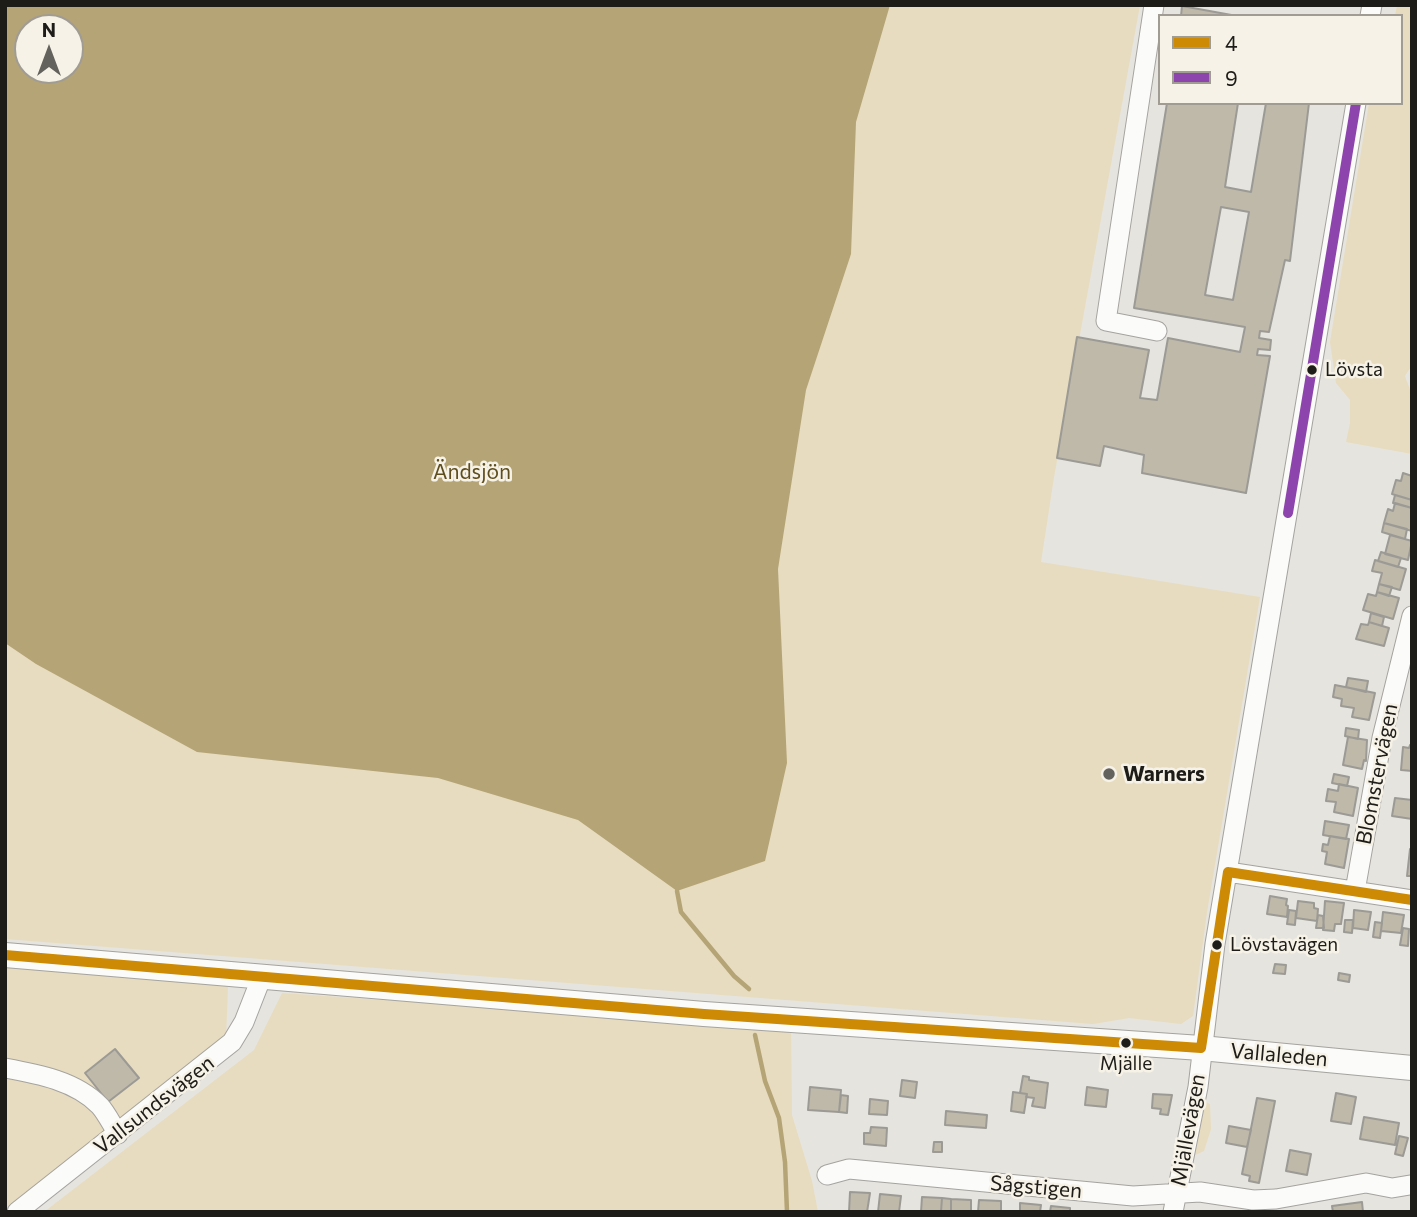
<!DOCTYPE html>
<html>
<head>
<meta charset="utf-8">
<style>
  body { margin:0 }
  #map { position:relative; width:1417px; height:1217px; overflow:hidden; background:#e6e4de; font-family:Commissioner,sans-serif }
  canvas { display:block }
  .frame { position:absolute; inset:0; border:7px solid #1e1c18; pointer-events:none }
  .legend { position:absolute; left:1158px; top:14px; width:245px; height:91px; box-sizing:border-box; background:#f6f2e7; border:2px solid #a09c94; margin:0; padding:9px 12px; list-style:none; font-size:21px; color:#1e1c18 }
  .legend li { display:flex; align-items:center; gap:14px; height:35px }
  .legend b { width:35px; border:2px solid #a09c94 }
  .north { position:absolute; left:14px; top:14px; width:70px; height:70px; box-sizing:border-box; background:#f6f2e7; border:2px solid #a09c94; border-radius:50%; rotate:0deg; font-size:19px; font-weight:700; line-height:28px; text-align:center; color:#1e1c18 }
  .north::after { content:''; display:block; margin:auto; width:24px; height:32px; background:#64625d; clip-path:polygon(50% 0,100% 100%,50% 72%,0 100%) }
</style>
</head>
<body>
<div id="map">
<canvas width="1417" height="1217"></canvas>
<div class="frame"></div>
<ul class="legend">
<li><b style="height:9px;background:#cc8a05"></b>4</li>
<li><b style="height:9px;background:#8e44ad"></b>9</li>
</ul>
<div class="north">N</div>
</div>
<script>
const g = document.querySelector('canvas').getContext('2d');
g.lineJoin = 'round';
function fill(path, color) {
  g.fillStyle = color;
  g.fill(path, 'evenodd');
}
function stroke(path, color, width, dash) {
  g.strokeStyle = color;
  g.lineWidth = width;
  g.lineCap = dash ? 'butt' : 'round';
  g.setLineDash(dash || []);
  g.stroke(path);
}
function label(font, color, halo, rows, align = 'center') {
  g.font = font + ' Commissioner,sans-serif';
  g.lineWidth = 5;
  g.setLineDash([]);
  g.textBaseline = 'middle';
  g.strokeStyle = halo;
  g.fillStyle = color;
  for (const [text, x, y, turn = 0] of rows) {
    g.save();
    g.translate(x, y);
    g.rotate((+turn || 0) * Math.PI / 180);
    g.textAlign = isNaN(turn) ? turn : align;
    if (halo) g.strokeText(text, 0, 0);
    g.fillText(text, 0, 0);
    g.restore();
  }
}
const green = new Path2D(`
  M5 5H1140L1054 477 1041 562 1260 597 1207 912 1193 1016 1181 1024 1129 1018 1093 1024 5 939ZM28 28H70V70H28Z
  M1397 5H1412V365L1405 376 1412 395V454L1346 442 1350 423V400L1336 383 1330 342 1369 103H1401V16H1395Z
  M5 966 228 985 226 1039 5 1209Z
  M282 993 791 1028 792 1115 812 1181 818 1212H44L254 1050Z
  M1204 1101 1210 1104 1211 1129 1204 1151 1195 1155Z`);
const water = new Path2D(`
  M5 5H890L856 122 851 254 806 390 778 569 787 763 765 861 677 891 578 820 438 778 197 752 36 664 5 643ZM28 28H70V70H28Z`);
const stream = new Path2D(`
  M677 891 681 912 734 976 749 989
  M755 1035 765 1081 779 1118 785 1162 787 1212`);
const building = new Path2D(`
  M1182 6 1237 16H1181Z
  M1167 103H1238L1225 187 1251 192 1266 103H1309L1290 261 1285 260 1269 332 1260 331 1259 338 1271 340 1270 350 1258 349 1257 355 1270 356 1246 493 1142 473 1144 455 1104 446 1100 466 1057 458 1077 337 1149 350 1140 398 1157 400 1168 338 1240 352 1245 327 1134 308ZM1221 207 1249 212 1233 300 1205 295Z
  M1403 473 1412 476V500L1392 494 1396 480 1401 481Z
  M1395 495 1412 500V508L1393 503Z
  M1395 503 1412 508V531L1384 523 1388 509 1393 511Z
  M1384 523 1407 529 1405 539 1382 532Z
  M1390 535 1412 541 1408 560 1385 554Z
  M1381 552 1401 558 1398 567 1378 561Z
  M1375 560 1406 569 1400 590 1379 584 1382 573 1372 571Z
  M1379 584 1392 587 1389 596 1377 592Z
  M1377 592 1399 598 1393 619 1363 610 1368 594 1376 596Z
  M1371 613 1384 617 1382 626 1369 622Z
  M1369 622 1389 628 1384 646 1356 639 1361 624 1368 625Z
  M1348 678 1368 681 1366 692 1346 687Z
  M1335 685 1375 693 1369 720 1352 717 1354 708 1341 706 1342 699 1333 697Z
  M1346 728 1359 730 1358 739 1345 736Z
  M1348 737 1367 740 1366 761 1364 760 1362 769 1343 765Z
  M1410 745 1412 746V771L1401 770 1403 747 1409 748Z
  M1334 774 1349 777 1347 786 1332 783Z
  M1339 784 1358 788 1353 816 1334 812 1336 802 1326 801 1328 789 1338 791Z
  M1395 798 1412 800V819L1392 816Z
  M1325 821 1349 825 1346 839 1323 835Z
  M1330 836 1349 839 1344 868 1325 864 1327 852 1322 851 1323 844 1328 845Z
  M1410 849H1412V876H1407Z
  M1270 896 1287 899 1286 905 1288 906 1287 917 1267 914Z
  M1298 901 1314 903V908L1318 909 1317 921 1296 918Z
  M1325 901 1344 903 1341 924H1335L1334 931 1323 930Z
  M1289 910 1296 911 1295 925 1287 924Z
  M1354 910 1371 912 1368 930 1353 928Z
  M1383 912 1404 915 1401 933 1381 931Z
  M1318 915 1323 916 1324 928H1316Z
  M1345 920H1353L1352 933 1344 932Z
  M1375 922 1382 923 1380 938 1373 937Z
  M1403 928 1409 929 1408 946 1400 945Z
  M1275 964 1286 965 1285 974 1273 973Z
  M1339 973 1350 975 1349 982 1338 980Z
  M115 1049 139 1078 108 1102 85 1073Z
  M1023 1076 1029 1077V1080L1048 1083 1045 1108 1032 1106 1034 1098 1026 1097 1027 1094 1020 1093Z
  M902 1080 917 1082 915 1098 900 1096Z
  M810 1087 841 1090 839 1112 808 1110Z
  M1087 1087 1108 1090 1106 1107 1085 1105Z
  M1013 1092 1027 1094 1024 1113 1011 1111Z
  M1336 1093 1356 1097 1351 1124 1331 1121Z
  M1153 1094 1172 1095 1168 1115 1160 1114 1161 1109 1152 1108Z
  M841 1095 848 1096 847 1113 839 1112Z
  M1257 1098 1275 1101 1259 1183 1249 1181 1250 1176 1242 1174Z
  M870 1099 888 1101 887 1115 869 1114Z
  M946 1111 987 1115 986 1128 945 1125Z
  M1364 1117 1399 1123 1395 1145 1360 1139Z
  M1229 1126 1251 1130 1247 1147 1226 1143Z
  M871 1127 887 1128 886 1146 864 1144V1133H870Z
  M1399 1136 1408 1138 1403 1156 1395 1154Z
  M934 1142H942V1152H933Z
  M1290 1150 1311 1154 1307 1175 1286 1171Z
  M850 1192 870 1193 867 1212H849Z
  M880 1194 901 1196 899 1212H878Z
  M922 1197 942 1198 941 1212H921Z
  M942 1198 951 1199V1212H941Z
  M951 1199 971 1200V1212H951Z
  M979 1200 1001 1201V1212H978Z
  M1362 1202 1363 1212H1333L1332 1206Z
  M1020 1203 1041 1205 1040 1212H1020Z
  M1051 1206 1070 1208V1212H1050Z`);
const minor = new Path2D(`
  M1154 5 1106 321 1157 331
  M1370 16 1372 5
  M1228 872 1412 900
  M1355 891 1382 738 1412 616
  M5 1068C38 1074 76 1081 100 1106 107 1114 112 1125 118 1134
  M827 1175 849 1169 1133 1196 1200 1192 1253 1200 1276 1199 1366 1183 1392 1188 1410 1185
  M17 1212 232 1042 244 1022 262 976
  M1173 1212 1198 1087 1215 944 1356 103`);
const major = new Path2D(`
  M5 955 704 1014 1201 1048 1412 1068`);
const bus1 = new Path2D(`
  M1228 872 1412 900
  M5 955 704 1014 1201 1048
  M1201 1048 1228 872`);
const bus2 = new Path2D(`
  M1288 513 1356 103`);
const markers = [
  [1312,370,6,"#1e1c18"],
  [1109,774,7,"#64625d"],
  [1217,945,6,"#1e1c18"],
  [1126,1043,6,"#1e1c18"]
];
const busNames = [
  ["Lövsta",1325,370],
  ["Lövstavägen",1230,945],
  ["Mjälle",1126,1064,"center"]
];
const parkNames = [
  ["Ändsjön",472,472]
];
const poiNames = [
  ["Warners",1123,774]
];
const streetNames = [
  ["Blomstervägen",1377,774,-79],
  ["Vallaleden",1279,1055,5],
  ["Vallsundsvägen",154,1105,-38],
  ["Mjällevägen",1188,1130,-80],
  ["Sågstigen",1036,1187,5]
];
fill(green, '#e7dcbf');
fill(water, '#b5a476');
stroke(stream, '#b5a476', 4.5);
fill(building, '#bfb9aa');
stroke(building, '#9c9a95', 2);
stroke(minor, '#a5a39f', 21);
stroke(major, '#a5a39f', 26);
stroke(minor, '#fbfbfa', 19);
stroke(major, '#fbfbfa', 24);
stroke(bus1, '#cc8a05', 10);
stroke(bus2, '#8e44ad', 10);
for (const [x, y, r, color] of markers) {
  const dot = new Path2D();
  dot.arc(x, y, r, 0, 2 * Math.PI);
  g.fillStyle = color;
  g.fill(dot);
  stroke(dot, '#f6f2e7', 2.5);
}
label('19px', '#1e1c18', '#f6f2e7', busNames, 'left');
label('21px', '#5f4e1d', '#f6f2e7', parkNames);
label('bold 21px', '#1e1c18', '#f6f2e7', poiNames, 'left');
label('21px', '#1e1c18', '#f6f2e7', streetNames);
</script>
</body>
</html>
